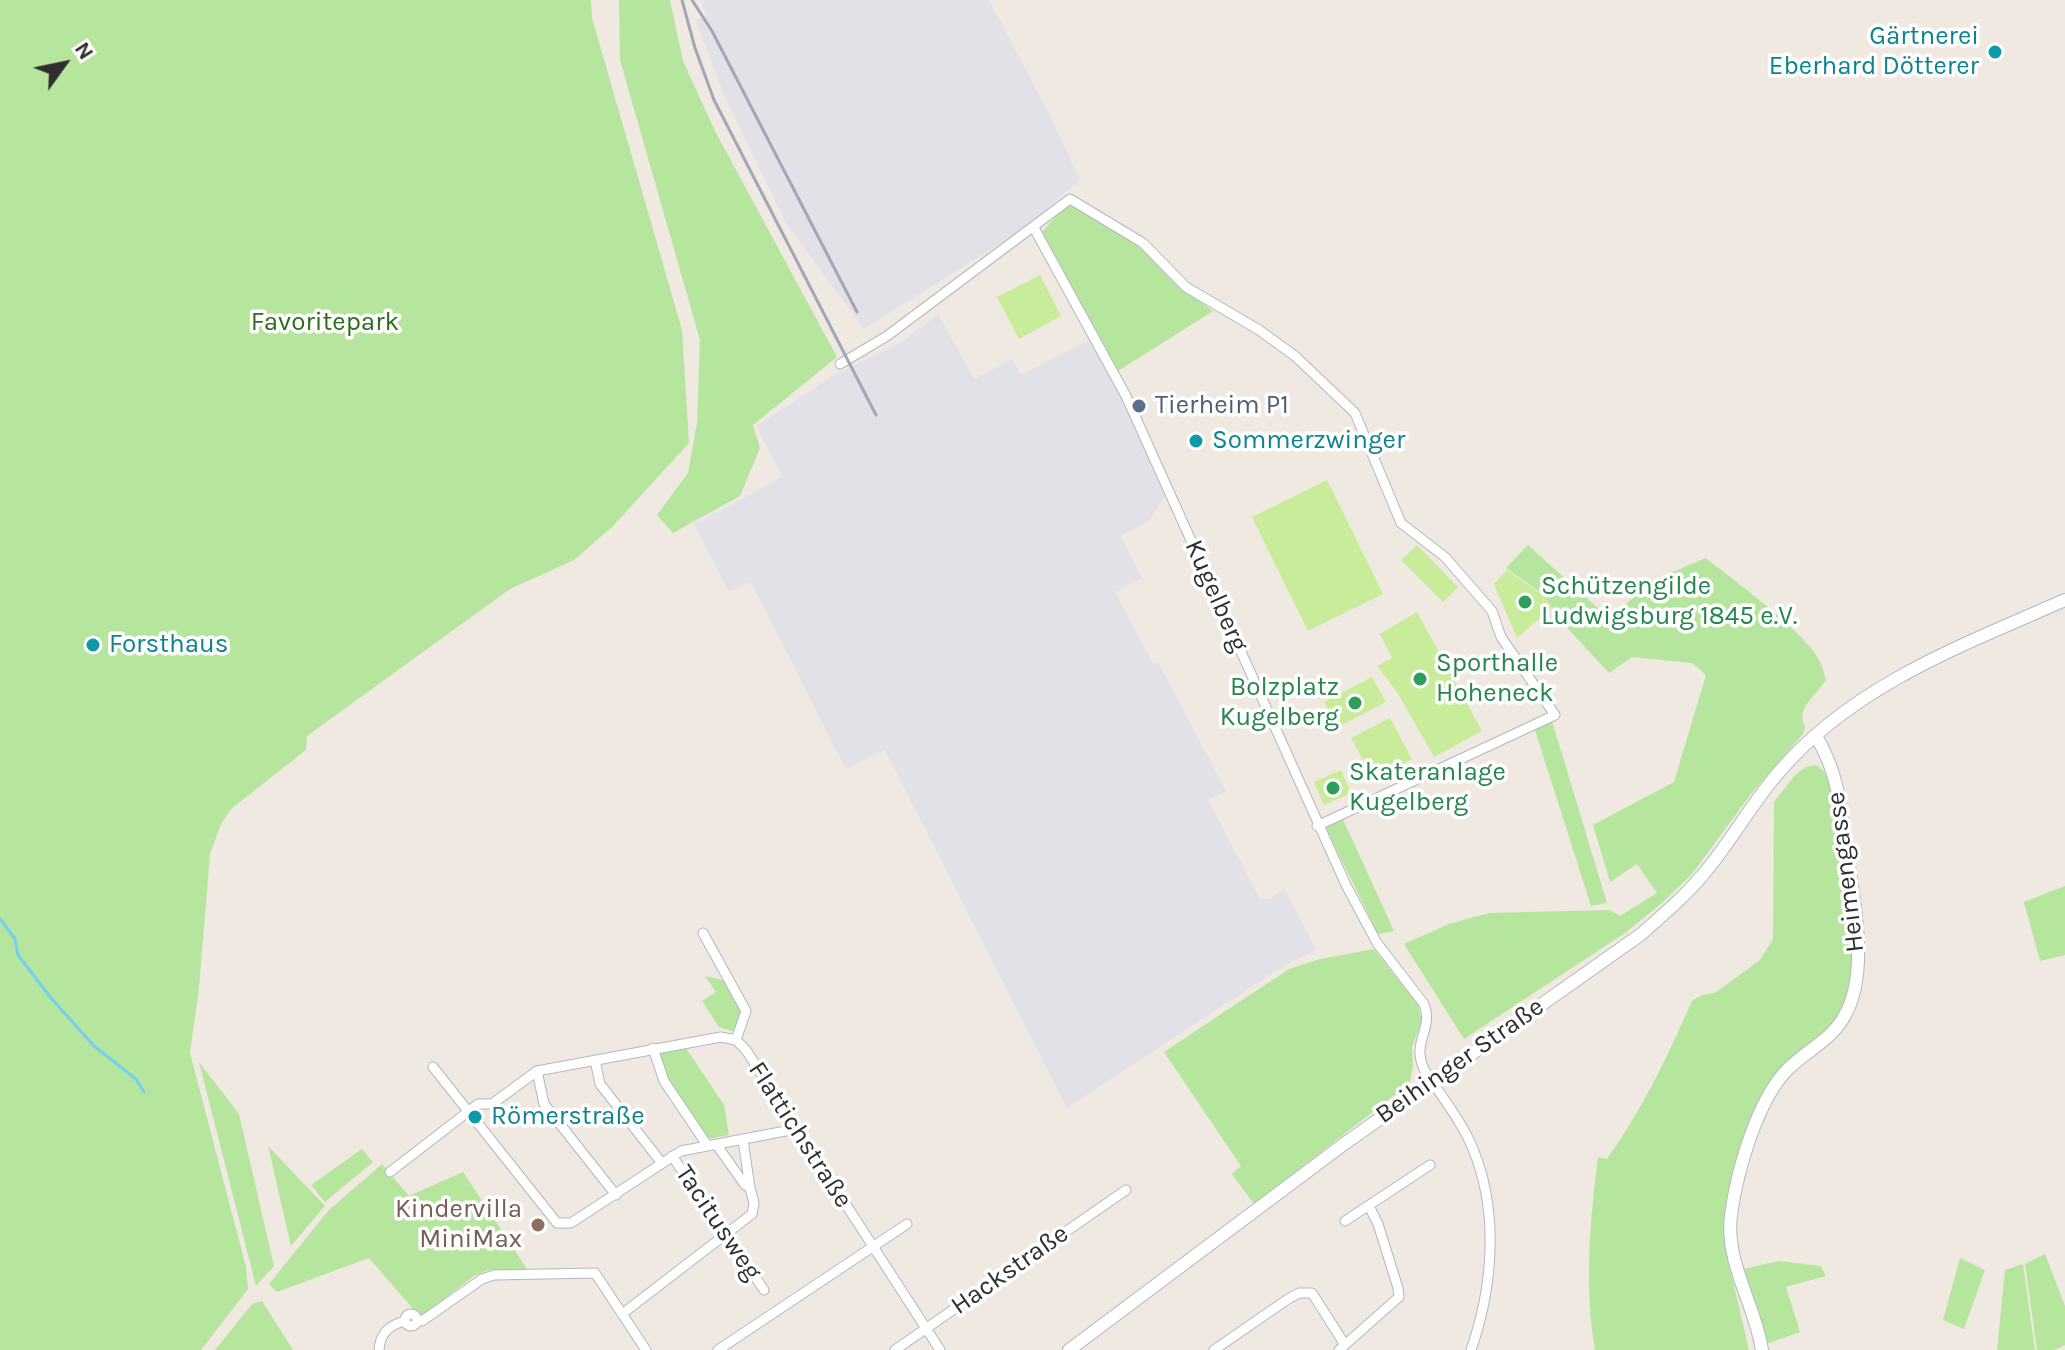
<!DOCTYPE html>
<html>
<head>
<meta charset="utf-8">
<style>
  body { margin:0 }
  #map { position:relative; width:2065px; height:1350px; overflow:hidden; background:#efe9e1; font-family:Karla,sans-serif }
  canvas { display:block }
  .north { position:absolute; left:24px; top:24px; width:80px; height:80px; -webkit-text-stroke:6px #fff; paint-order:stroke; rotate:57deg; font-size:22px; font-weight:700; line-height:32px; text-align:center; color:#2e2e2e }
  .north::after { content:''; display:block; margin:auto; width:28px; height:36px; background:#2e2e2e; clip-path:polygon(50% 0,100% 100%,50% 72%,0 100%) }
</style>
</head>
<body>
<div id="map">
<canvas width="2065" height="1350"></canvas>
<div class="north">N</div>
</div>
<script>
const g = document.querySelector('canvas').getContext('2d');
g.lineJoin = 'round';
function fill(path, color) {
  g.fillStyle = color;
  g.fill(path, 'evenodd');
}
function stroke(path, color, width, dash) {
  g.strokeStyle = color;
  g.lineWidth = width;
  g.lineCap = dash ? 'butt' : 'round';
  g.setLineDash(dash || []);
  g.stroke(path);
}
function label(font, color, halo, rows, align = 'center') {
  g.font = font + ' Karla,sans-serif';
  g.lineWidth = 7;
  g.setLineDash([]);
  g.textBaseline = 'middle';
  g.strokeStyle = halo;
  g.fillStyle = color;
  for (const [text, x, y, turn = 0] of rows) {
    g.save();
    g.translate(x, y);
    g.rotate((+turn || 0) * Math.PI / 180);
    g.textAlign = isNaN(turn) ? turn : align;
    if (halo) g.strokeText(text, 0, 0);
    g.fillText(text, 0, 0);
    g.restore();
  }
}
const industrial = new Path2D(`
  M700 0H989L1049 114 1080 180 1023 229 864 329 786 223 723 93 696 20 706 15Z
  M938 314 974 379 1012 359 1021 375 1091 339 1134 420 1166 494 1150 520 1121 536 1142 578 1115 592 1153 664 1158 662 1226 791 1208 800 1260 899H1270L1284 888 1316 950 1277 970 1067 1108 885 750 846 769 751 582 729 592 694 524 783 477 756 426 833 376 902 342Z`);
const green = new Path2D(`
  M0 0H591L592 18 682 330 689 443 612 527 574 560 510 589 307 736 306 750 231 809 221 824 210 854 199 988 190 1053 246 1267 248 1289 201 1350H0Z
  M619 0H670L683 61 715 131 837 357 753 425 760 448 740 496 673 533 657 515 688 473 697 422 700 340 620 60Z
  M1068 203 1127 237 1148 254 1172 281 1213 311 1118 371 1042 232Z
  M1528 545 1609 618 1656 579 1706 558C1733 580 1807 633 1820 662 1823 667 1824 674 1826 680 1817 695 1795 708 1805 726L1803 734 1751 794 1692 874 1662 903 1625 933 1464 1039 1404 944 1449 924 1489 913 1610 910 1620 916 1657 893 1637 864 1610 882 1593 825 1674 782 1706 675 1692 663 1632 657 1609 673 1560 620 1544 595 1506 568Z
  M1552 721 1607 903 1591 906 1535 730Z
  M1816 765 1824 771 1832 787 1853 952 1849 1000 1830 1031 1760 1107 1726 1215V1251L1749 1350H1595C1584 1285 1590 1222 1598 1157L1607 1159C1643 1108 1667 1058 1692 1001L1702 995 1715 993 1760 960 1773 939 1774 802 1796 774 1806 767Z
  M1342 817 1394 931 1378 934 1326 828Z
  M2065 886V955L2040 961 2024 902Z
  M1374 949 1418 1005 1422 1021 1412 1047 1413 1065 1410 1083 1254 1204 1232 1174 1241 1166 1164 1052 1289 969 1320 959Z
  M705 976 726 981 742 1014 735 1032 719 1027 702 1001 716 992Z
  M686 1048 724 1105 729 1135 707 1139 665 1079 658 1053Z
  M199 1062 239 1114 274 1266 256 1286Z
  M268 1146 325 1206 291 1246Z
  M362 1149 373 1162 325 1202 311 1185Z
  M382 1164 409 1196 463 1172 527 1269 488 1270 474 1276 420 1317 369 1258 277 1292 269 1284 328 1211Z
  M2045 1254 2065 1306V1345L2054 1350H2037L2025 1264Z
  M1960 1258 1985 1270 1964 1329 1943 1320Z
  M1778 1261 1821 1266 1826 1276 1786 1287 1800 1332 1766 1344 1760 1315 1744 1269Z
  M2023 1264 2035 1350H1997L2005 1270Z
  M262 1301 293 1350H215L252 1304Z`);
const pitch = new Path2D(`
  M1040 275 1061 316 1019 339 997 297Z
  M1327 480 1383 594 1308 631 1252 517Z
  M1417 545 1458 587 1443 602 1401 560Z
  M1507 570 1544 596 1553 607 1517 638 1494 584Z
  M1417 612 1482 731 1434 757 1397 692 1377 666 1392 658 1380 634Z
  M1372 677 1386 702 1338 727 1324 702Z
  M1390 718 1412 759 1374 780 1351 738Z
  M1341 770 1351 793 1324 805 1314 782Z`);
const stream = new Path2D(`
  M0 919 15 939 18 955 51 998 94 1046 136 1079 144 1092`);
const street = new Path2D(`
  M1034 228 1126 396 1346 885 1377 943 1424 1004C1434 1030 1411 1041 1424 1069 1440 1095 1462 1121 1473 1149 1499 1212 1493 1287 1471 1350
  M840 364 887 336 1070 199 1143 243 1186 287 1259 330 1295 356 1355 413 1401 523 1445 557 1492 611 1501 637 1555 715 1317 826
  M703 933 746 1011 736 1040
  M653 1048 664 1081 707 1145
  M595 1060 600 1084 661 1162
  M433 1067 557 1223H571L681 1151 796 1129
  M537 1071 544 1104 616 1195
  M743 1140 750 1188
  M672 1156 764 1290
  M390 1172 478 1104H492L537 1071 721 1037 736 1040 746 1050 940 1350
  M1345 1221 1430 1165
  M405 1320a6 6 0 1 1 12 0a6 6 0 1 1-12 0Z
  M622 1314 752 1214 754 1203 750 1188 745 1185 716 1144
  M417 1321H422L482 1279 494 1275 595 1273 646 1350
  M379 1350C380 1333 389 1325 405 1321
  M718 1350 907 1224
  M895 1350 1126 1190
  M1214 1350 1288 1299 1299 1293H1312L1345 1345
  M1339 1350 1399 1297 1398 1288 1378 1224 1369 1206`);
const secondary = new Path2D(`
  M1069 1350 1344 1144 1640 935C1665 913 1690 892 1710 866 1734 836 1753 802 1779 772 1853 685 1963 645 2065 600
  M1762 1350C1755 1304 1725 1263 1731 1215 1737 1171 1757 1100 1788 1069 1807 1050 1832 1040 1845 1015 1870 971 1853 896 1846 847 1843 825 1841 802 1835 781 1831 765 1824 750 1816 736`);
const rail = new Path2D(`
  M682 0 695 48 714 100 876 415
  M692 0 712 31 857 312`);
const markers = [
  [1995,52,8,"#0f9aa8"],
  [1139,406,8,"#5c6f8a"],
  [1196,441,8,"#0f9aa8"],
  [1525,602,8,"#2e9e5b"],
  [93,645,8,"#0f9aa8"],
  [1420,679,8,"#2e9e5b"],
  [1355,703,8,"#2e9e5b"],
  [1333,788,8,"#2e9e5b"],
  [475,1117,8,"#0f9aa8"],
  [538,1225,8,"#8d6e63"]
];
const cultureNames = [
  ["Gärtnerei",1979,37,"right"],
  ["Eberhard Dötterer",1979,67,"right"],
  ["Sommerzwinger",1212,441],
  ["Forsthaus",109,645],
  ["Römerstraße",491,1117]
];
const parkNames = [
  ["Favoritepark",325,323]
];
const serviceNames = [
  ["Tierheim P1",1155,406]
];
const leisureNames = [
  ["Schützengilde",1541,587],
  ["Ludwigsburg 1845 e.V.",1541,617],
  ["Sporthalle",1436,664],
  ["Hoheneck",1436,694],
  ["Bolzplatz",1339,688,"right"],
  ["Kugelberg",1339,718,"right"],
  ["Skateranlage",1349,773],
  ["Kugelberg",1349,803]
];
const streetNames = [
  ["Kugelberg",1216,596,66],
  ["Heimengasse",1846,872,-97],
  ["Beihinger Straße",1460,1061,-35],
  ["Flattichstraße",800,1135,57],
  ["Tacitusweg",718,1223,56],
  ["Hackstraße",1010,1270,-35]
];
const educationNames = [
  ["Kindervilla",522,1210],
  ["MiniMax",522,1240]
];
fill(industrial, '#e3e1e8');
fill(green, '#b6e59e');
fill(pitch, '#c9ec9a');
stroke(stream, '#75cff0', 3);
stroke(street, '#b4b7c1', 11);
stroke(secondary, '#b4b7c1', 14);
stroke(street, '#fff', 9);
stroke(secondary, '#fff', 12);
stroke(rail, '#a3a6b8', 3);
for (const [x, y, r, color] of markers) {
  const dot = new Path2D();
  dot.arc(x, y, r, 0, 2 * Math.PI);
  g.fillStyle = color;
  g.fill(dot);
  stroke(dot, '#fff', 3);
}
label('26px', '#0d838f', '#fff', cultureNames, 'left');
label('26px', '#2c6e1b', '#fff', parkNames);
label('26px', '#4e5e75', '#fff', serviceNames, 'left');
label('26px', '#27864d', '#fff', leisureNames, 'left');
label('26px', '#2e2e2e', '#fff', streetNames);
label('26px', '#785e54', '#fff', educationNames, 'right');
</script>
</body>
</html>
